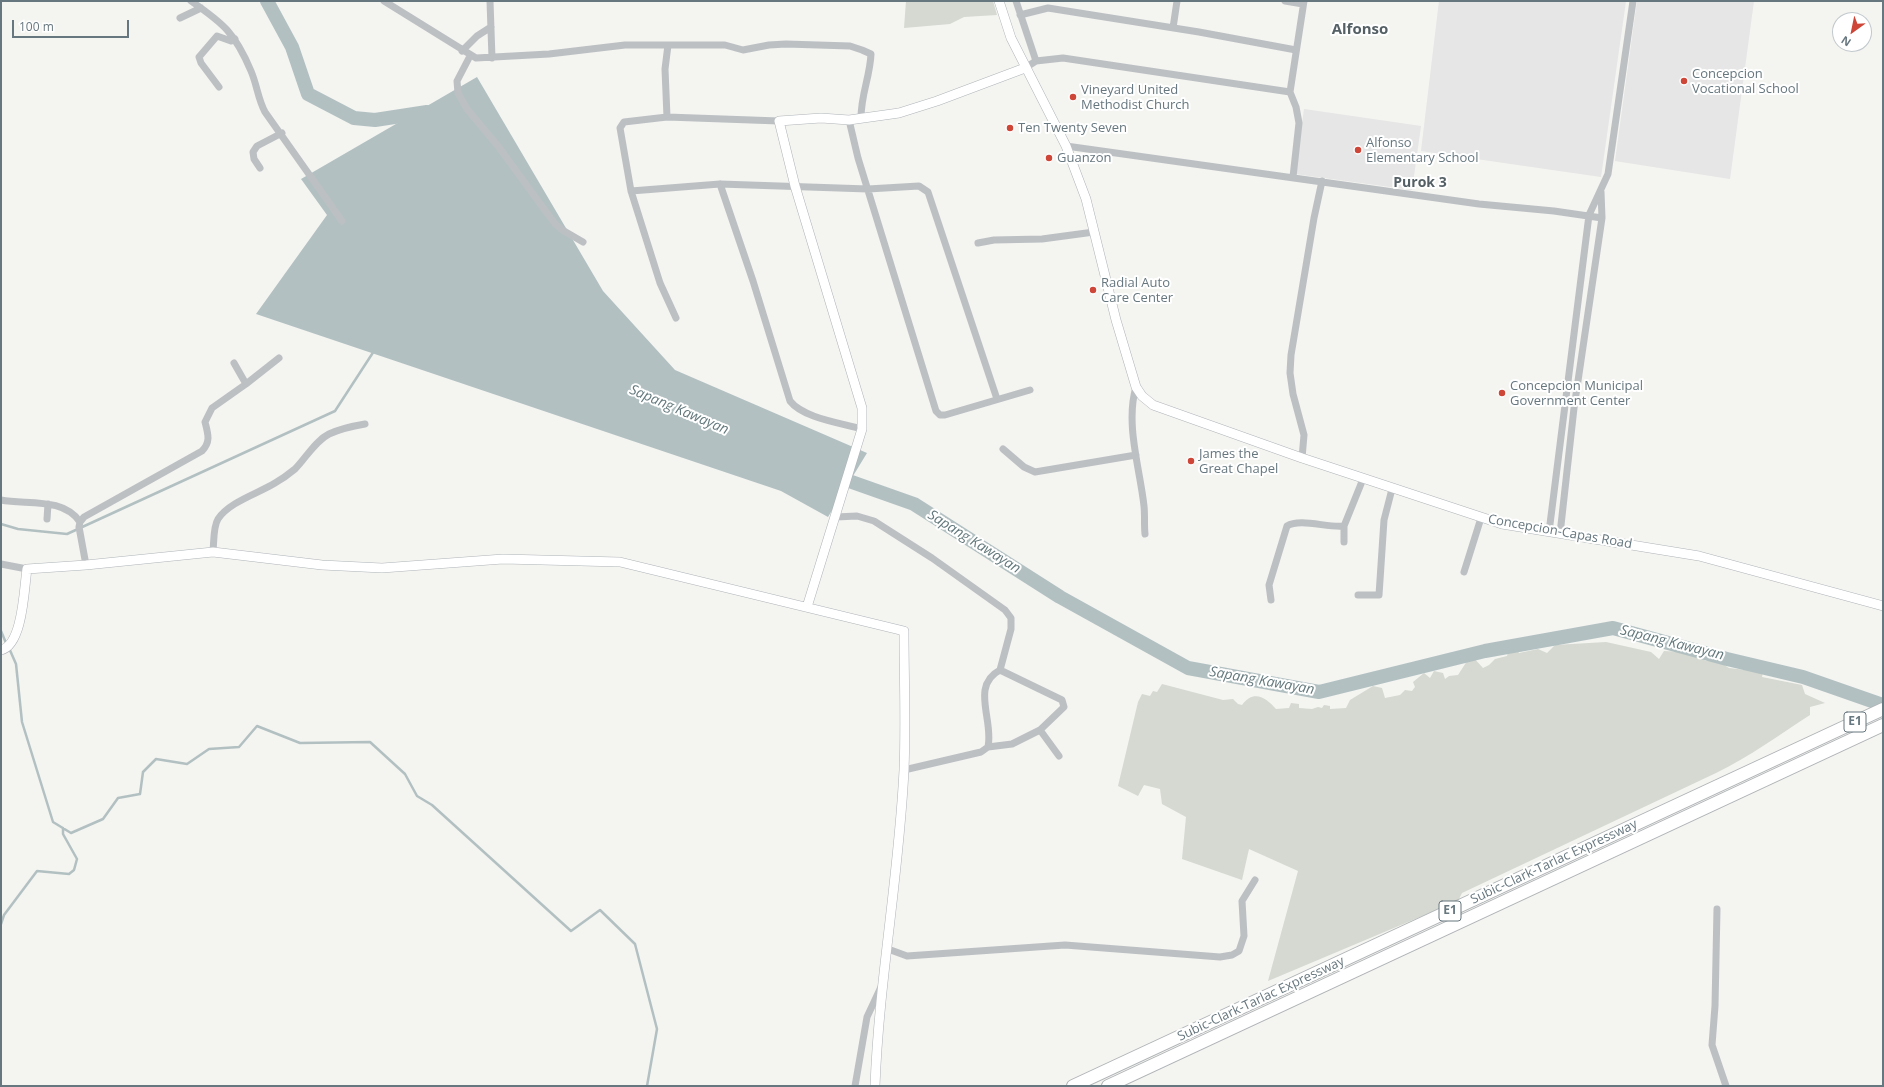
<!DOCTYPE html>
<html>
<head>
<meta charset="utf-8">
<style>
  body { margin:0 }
  #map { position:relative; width:1884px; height:1087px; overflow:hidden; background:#f4f4f1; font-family:"Open Sans",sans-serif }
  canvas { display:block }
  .frame { position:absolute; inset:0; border:2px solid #67777f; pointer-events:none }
  .north { position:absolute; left:1832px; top:12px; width:40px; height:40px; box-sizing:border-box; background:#fff; border:1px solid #c2c9cc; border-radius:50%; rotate:213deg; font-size:11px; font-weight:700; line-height:16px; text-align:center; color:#67777f }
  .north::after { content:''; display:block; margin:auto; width:14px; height:18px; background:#ce4638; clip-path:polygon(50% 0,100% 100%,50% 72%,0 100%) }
  .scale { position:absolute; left:12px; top:20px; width:117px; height:18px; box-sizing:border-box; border:2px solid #67777f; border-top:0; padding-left:5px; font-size:12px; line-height:14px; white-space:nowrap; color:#67777f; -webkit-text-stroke:3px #fff; paint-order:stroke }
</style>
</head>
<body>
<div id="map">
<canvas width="1884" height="1087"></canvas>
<div class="frame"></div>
<div class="north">N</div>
<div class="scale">100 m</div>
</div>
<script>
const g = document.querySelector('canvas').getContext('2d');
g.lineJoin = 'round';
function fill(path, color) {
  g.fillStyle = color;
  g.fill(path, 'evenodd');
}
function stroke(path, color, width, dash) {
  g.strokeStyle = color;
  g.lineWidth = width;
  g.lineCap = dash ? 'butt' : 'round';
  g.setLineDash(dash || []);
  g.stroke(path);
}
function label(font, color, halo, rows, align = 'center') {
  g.font = font + ' "Open Sans",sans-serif';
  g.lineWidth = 4;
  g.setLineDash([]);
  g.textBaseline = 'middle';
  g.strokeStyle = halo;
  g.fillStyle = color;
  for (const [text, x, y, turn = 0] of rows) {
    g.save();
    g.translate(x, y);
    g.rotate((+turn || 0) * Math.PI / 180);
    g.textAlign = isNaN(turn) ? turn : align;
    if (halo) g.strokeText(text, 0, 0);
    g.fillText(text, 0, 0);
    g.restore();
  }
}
const built = new Path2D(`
  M1439 1H1626L1601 177 1421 151Z
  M1637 1H1754L1730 179 1615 161Z
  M1304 109 1421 126 1412 190 1295 174Z`);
const green = new Path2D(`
  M906 1H993L997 15 964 17 950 24 904 28Z
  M1606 642 1651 652 1659 659 1664 651 1683 652 1693 656 1696 654 1700 655V658L1706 661 1713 658 1729 668 1763 672 1762 677 1802 685 1805 694 1825 703 1810 707V715C1779 735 1749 757 1716 773L1462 893 1458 901 1268 981 1298 871 1249 849 1242 880 1182 859 1186 817 1162 804 1160 789 1144 785 1138 796 1118 786 1138 702 1142 694 1150 696 1153 691 1157 692 1162 684 1223 700 1233 699 1238 704 1242 705C1254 689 1266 698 1276 709L1289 708 1291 703 1299 704V708L1312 709 1318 707 1322 708 1324 705 1330 706V709L1346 708 1350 700 1373 686 1382 688 1385 698 1400 695 1405 690 1412 691 1415 687 1413 682 1424 673 1430 678 1434 671 1443 673 1445 679 1449 676 1458 675 1469 658 1472 656 1483 668 1489 665 1495 659 1507 656 1509 649 1516 648 1519 653 1538 649 1547 653 1555 645Z`);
const water = new Path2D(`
  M477 77 603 291 675 370 867 453 828 517 781 491 256 314 327 215 301 179Z`);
const stream = new Path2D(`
  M1 524 18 529 67 534 335 411 374 351
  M1 631 6 643
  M9 648 16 664 22 722 53 822 71 833 103 819 118 798 140 794 143 772 156 759 187 764 209 749 239 747 257 726 300 743 370 742 405 774 417 796 432 805 571 931 600 910 635 944 657 1029 647 1086
  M1 924 4 915 37 871 69 874 74 870 77 859 63 834V828`);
const river = new Path2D(`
  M267 1 292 47 308 94 354 118 375 120 427 112 432 115
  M832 475 914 504 1060 597 1188 668 1319 692 1485 651 1613 628 1727 659 1803 677 1883 705`);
const street = new Path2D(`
  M191 1C224 24 235 33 251 71 257 85 258 99 265 112L342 221
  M384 1 476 58 549 54 625 45H725L743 50 769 45 786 44 850 46 862 50 871 54C870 77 861 94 861 118
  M490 1 492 58
  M1016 1 1036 61
  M1285 1 1303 4
  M1020 15 1048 8 1199 32 1296 50
  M180 18 201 8
  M1173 28 1177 1
  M462 51 477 36 491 27
  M470 56 457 81 458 93 467 109 498 146 555 224 564 231 583 242
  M1025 68 1036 61 1063 58 1290 92
  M219 87 201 63 199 57 217 36 231 41 235 39
  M667 117 665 69 668 45
  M849 120 858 158 936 411 940 415H945L1030 390
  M1066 146 1479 204 1554 211 1602 218
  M260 168 254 159 253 152 257 146 282 133
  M1293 177 1299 123 1296 107 1290 92 1304 1
  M720 184 753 281 790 401C803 418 841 423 862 429
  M631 191 720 184 868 189 919 186 928 192 997 399
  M978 243 994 240 1042 239 1094 232
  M676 318 660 283 631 191 620 128 624 122 667 117 779 121
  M234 363 246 384
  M1136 387C1125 424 1140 469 1144 506 1145 515 1144 525 1145 534
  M1003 449 1024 467 1035 472 1136 455
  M1302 458 1304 435 1293 394 1290 373 1291 355 1314 218 1322 181
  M1 500C27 505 63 497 80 522
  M836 517 857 516 874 521 932 558 1005 610 1011 618V629L1000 670
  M47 519 48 504
  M1344 526V542
  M1549 532 1589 215 1608 174 1633 1
  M1560 534 1574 408 1602 218 1601 192
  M213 552C214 542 213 527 218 519 229 502 259 493 275 483 282 479 289 474 295 469 306 458 315 441 329 434 340 429 353 426 365 424
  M1 564 27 569
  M86 565 79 527 80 522 84 517 202 451C211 442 208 434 205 422L212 408 246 384 279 358
  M1464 572 1481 518
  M1358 595H1379L1384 520 1392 489
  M1271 600 1269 585 1287 526C1300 518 1328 528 1344 526L1363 479
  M988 747 1012 744 1040 730
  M904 770 981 752 988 747C994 720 970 686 1000 670L1062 700 1064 707 1040 730 1059 756
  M1717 909 1715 1006 1712 1045 1726 1086
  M888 949 907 956 1065 945 1220 957 1232 955 1239 951 1244 936 1242 901 1255 880
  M855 1086 867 1017 881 987`);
const secondary = new Path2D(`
  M999 1 1011 38 1066 146 1086 199 1116 320 1136 387 1142 396 1153 405 1302 458 1502 524 1699 556 1883 606
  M807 607 858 442 862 429V408L795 186 779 121 821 118 849 120 899 113 937 101 1025 68
  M1 650C23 645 24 588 27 569L86 565 213 552 322 565 382 568 503 559 620 562 904 631C904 677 906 724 904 770 899 876 879 980 875 1086`);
const highway = new Path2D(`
  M1073 1086 1883 709
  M1108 1086 1883 725`);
const markers = [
  [1684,81,4,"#ce4638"],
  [1073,97,4,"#ce4638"],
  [1010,128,4,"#ce4638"],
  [1358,150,4,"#ce4638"],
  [1049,158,4,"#ce4638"],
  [1093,290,4,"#ce4638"],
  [1502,393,4,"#ce4638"],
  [1191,461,4,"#ce4638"]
];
const shields = [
  [1855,722,22],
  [1450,911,22]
];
const shieldNames = [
  ["E1",1855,722],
  ["E1",1450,911]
];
const poiNames = [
  ["Concepcion",1692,74],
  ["Vocational School",1692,89],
  ["Vineyard United",1081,90],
  ["Methodist Church",1081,105],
  ["Ten Twenty Seven",1018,128],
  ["Alfonso",1366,143],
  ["Elementary School",1366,158],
  ["Guanzon",1057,158],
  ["Radial Auto",1101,283],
  ["Care Center",1101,298],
  ["Concepcion Municipal",1510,386],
  ["Government Center",1510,401],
  ["James the",1199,454],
  ["Great Chapel",1199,469]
];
const streetNames = [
  ["Concepcion-Capas Road",1560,532,10],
  ["Subic-Clark-Tarlac Expressway",1554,862,-25],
  ["Subic-Clark-Tarlac Expressway",1261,999,-25]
];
const neighbourhoodNames = [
  ["Purok 3",1420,183]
];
const waterNames = [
  ["Sapang Kawayan",679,410,23],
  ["Sapang Kawayan",974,542,32],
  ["Sapang Kawayan",1672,643,14],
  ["Sapang Kawayan",1262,681,10]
];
const quarterNames = [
  ["Alfonso",1360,30]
];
fill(built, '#e5e6e5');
fill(green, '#d5d9d1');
fill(water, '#b2c0c2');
stroke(stream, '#b2c0c2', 2.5);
stroke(river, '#b2c0c2', 14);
stroke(secondary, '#afb4b7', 10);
stroke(highway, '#b0b4b6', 14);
stroke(street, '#bcc0c3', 7);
stroke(secondary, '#fff', 9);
stroke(highway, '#fff', 12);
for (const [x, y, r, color] of markers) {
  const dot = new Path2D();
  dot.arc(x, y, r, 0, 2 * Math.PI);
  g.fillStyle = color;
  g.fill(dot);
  stroke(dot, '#fff', 1.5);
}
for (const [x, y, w] of shields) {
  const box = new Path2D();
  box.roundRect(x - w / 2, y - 10, w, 20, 3);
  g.fillStyle = '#fff';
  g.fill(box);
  stroke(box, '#67777f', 1);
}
label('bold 12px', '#67777f', null, shieldNames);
label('13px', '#67777f', '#fff', poiNames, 'left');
label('13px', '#67777f', '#fff', streetNames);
label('bold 14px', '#546065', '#fff', neighbourhoodNames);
label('italic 14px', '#63787c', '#fff', waterNames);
label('bold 15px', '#546065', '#fff', quarterNames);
</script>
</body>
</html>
